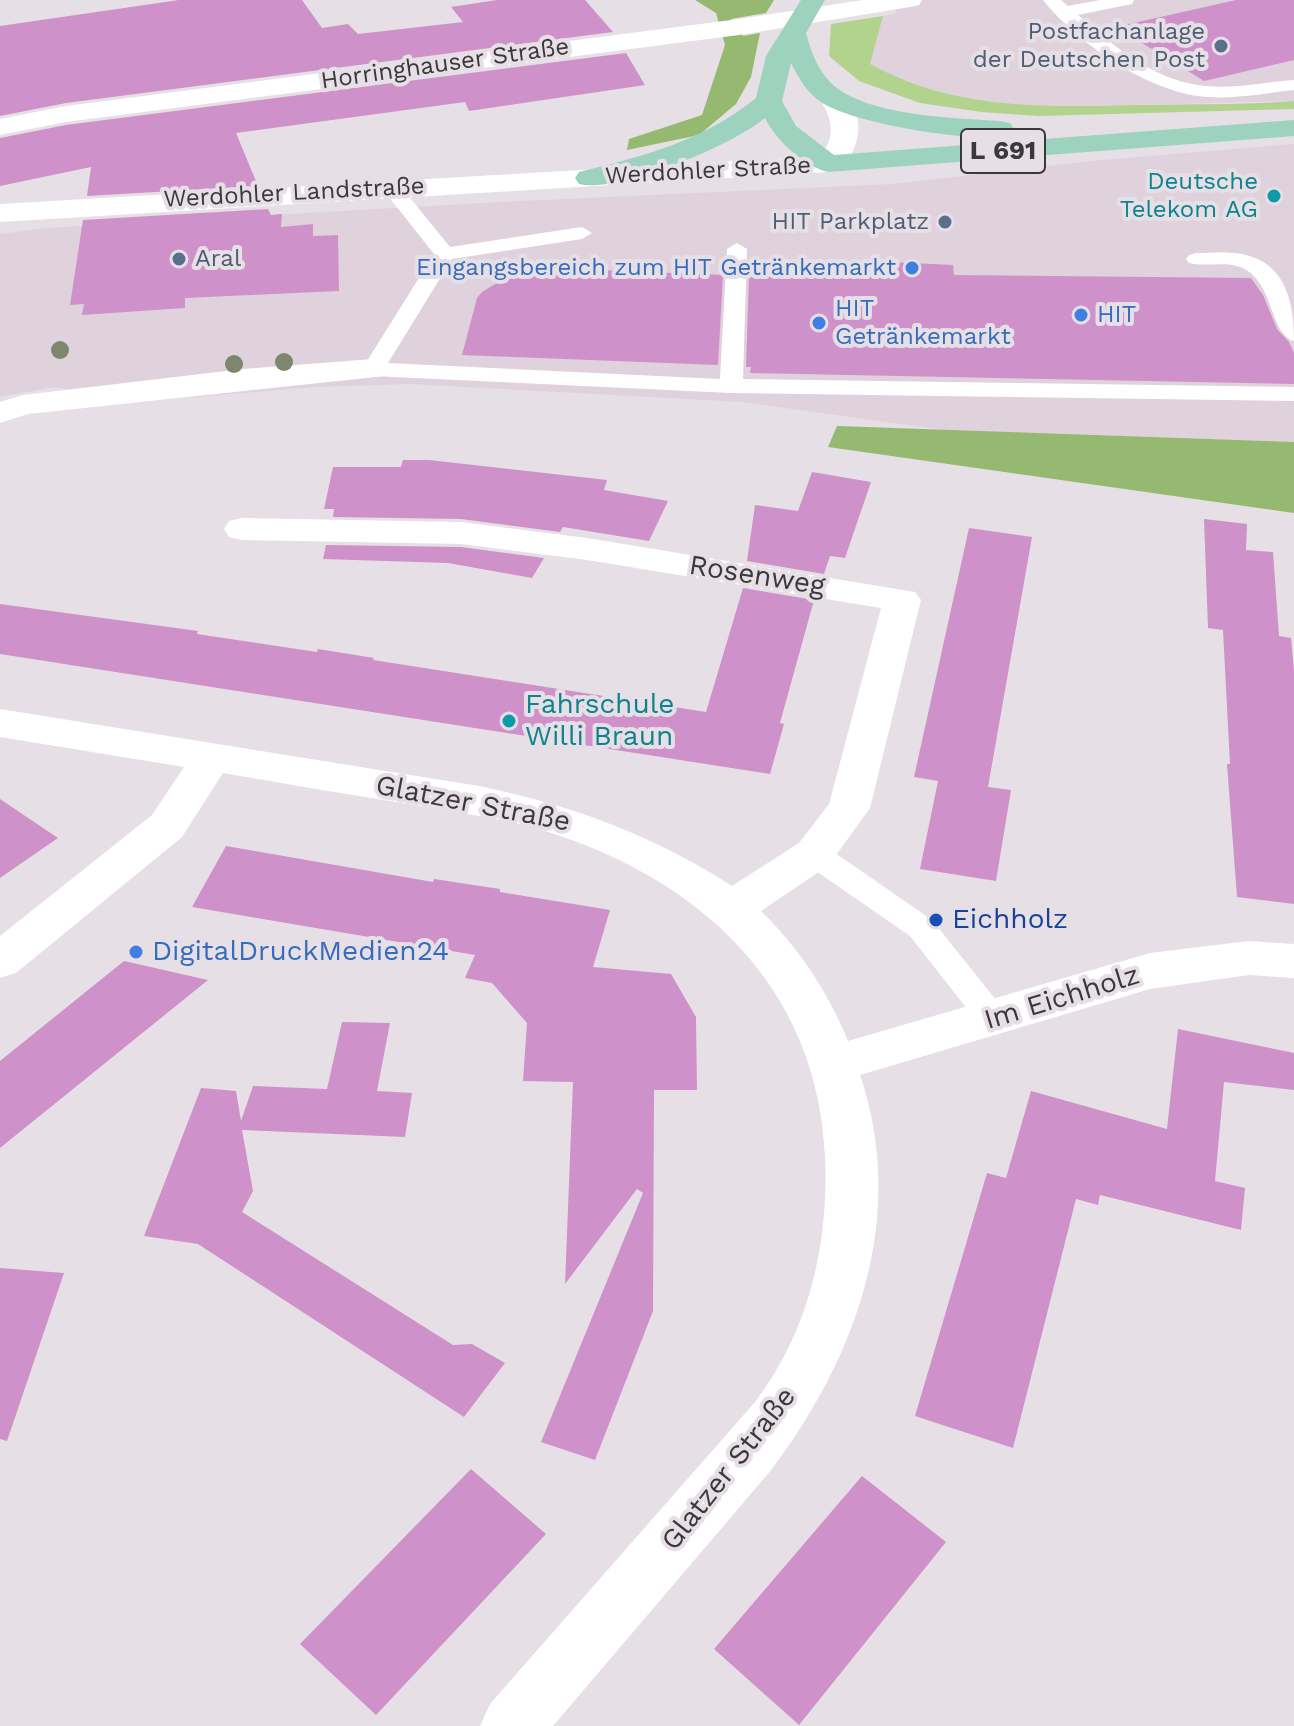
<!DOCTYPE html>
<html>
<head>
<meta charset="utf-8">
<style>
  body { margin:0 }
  canvas { display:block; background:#e6dfe5 }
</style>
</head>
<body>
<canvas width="1294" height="1726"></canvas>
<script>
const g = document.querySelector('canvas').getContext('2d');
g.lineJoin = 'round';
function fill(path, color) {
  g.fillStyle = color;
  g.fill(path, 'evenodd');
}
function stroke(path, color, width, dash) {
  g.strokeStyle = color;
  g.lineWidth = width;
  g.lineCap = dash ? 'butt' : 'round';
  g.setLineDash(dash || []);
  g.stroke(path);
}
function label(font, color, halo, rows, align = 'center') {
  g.font = font + ' "Work Sans",sans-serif';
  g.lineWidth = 8;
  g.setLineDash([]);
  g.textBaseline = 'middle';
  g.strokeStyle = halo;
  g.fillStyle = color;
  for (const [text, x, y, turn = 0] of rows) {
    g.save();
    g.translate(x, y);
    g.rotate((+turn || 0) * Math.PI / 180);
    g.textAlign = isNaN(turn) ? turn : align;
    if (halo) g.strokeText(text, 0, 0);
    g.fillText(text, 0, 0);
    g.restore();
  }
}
const built = new Path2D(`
  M898 0H1294V101L1049 107 983 103 905 83 869 64 883 16 895 14Z
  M1294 144V442L959 432 742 402 410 384 315 387 148 401 54 387 0 397V234L46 228 499 202 893 184 1091 161Z`);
const green = new Path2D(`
  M883 16 870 64C956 111 1044 107 1140 105 1191 104 1243 105 1294 101V109L1038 116 982 112 920 103 859 81 829 56 831 24Z`);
const forest = new Path2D(`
  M695 0H774L766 13 731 19 743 36 760 33 751 77 736 104 699 135 627 150 629 139 702 115 725 45 716 13Z
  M837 426 1294 442V513L828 447Z`);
const building = new Path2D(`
  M179 0H302L322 28 348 24 358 34 463 22 451 7 497 0H585L613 32 66 103 0 116V26Z
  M1236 0H1294V60L1204 81 1116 27Z
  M626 53 645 85 469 111 465 102 236 133 258 186 87 196 91 167 0 186V138L66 125Z
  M268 209 271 215 282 214 281 227 313 224V236L338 235 339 291 185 298V308L82 315 84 304 70 305 83 220Z
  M870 261 953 265 954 275 1251 278 1263 295 1277 329 1289 342 1294 353V384L750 373 751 367H746L749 276 757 277 758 267 871 272Z
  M545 268 723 275 718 365 462 355 477 298 482 292 505 278Z
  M403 460H429L607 480 604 490 668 501 649 541 563 527 560 532 461 519 333 517 334 509H324L333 467H401Z
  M812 472 871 482 845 558 830 556 824 574 747 561 755 505 798 511Z
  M1204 519 1247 524 1246 550 1273 552 1279 636 1291 638 1294 671V904L1237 897 1227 764H1230L1223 630 1208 628Z
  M969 528 1032 537 988 787 1011 790 996 881 920 869 938 781 914 777Z
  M326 545 461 547 544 558 532 578 448 563 323 559Z
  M743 588 814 600 780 723 784 724 770 774 0 654V604L198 631 197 634 317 652 318 649 374 658 373 660 706 712Z
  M0 799 58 838 0 878Z
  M226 846 433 882 434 879 500 889V892L610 910 593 967 671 974 696 1017 697 1090H654L653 1311 595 1460 541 1442 643 1193 637 1189 565 1284 573 1082 523 1081 527 1023 492 983 465 978 475 955 192 907Z
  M124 961 208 980 0 1148V1061Z
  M342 1022 390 1023 377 1091 412 1093 405 1137 242 1130 253 1191 242 1212 453 1345 472 1344 505 1363 464 1417 198 1244 144 1236 201 1088 236 1091 241 1121 253 1086 327 1089Z
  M1178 1029 1294 1053V1090L1224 1082 1215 1181 1245 1188 1241 1230 1100 1195 1098 1205 1076 1199 1013 1448 915 1416 987 1173 1006 1178 1031 1091 1167 1129Z
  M0 1268 64 1273 7 1441 0 1439Z
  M471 1469 546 1534 376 1715 300 1644Z
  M862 1476 946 1542 799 1725 714 1649Z`);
const lane = new Path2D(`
  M1043 0H1061L1068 6 1100 0H1134L1132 4 1078 15C1115 47 1155 82 1207 86 1236 89 1265 82 1294 80V90C1266 93 1237 99 1208 97 1151 94 1078 44 1043 0Z
  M391 181 398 183 450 247 582 227 592 233 582 239 452 259 388 363 720 379 727 249 737 243 747 249 743 379 1294 387V401L731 393 373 376 362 369 434 254 381 187Z
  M1196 253C1212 253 1231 251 1246 255 1287 265 1294 305 1294 341 1269 334 1274 279 1240 267 1225 261 1205 267 1189 263L1186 259 1189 255Z
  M814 843 825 846 932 920 1004 1010 1009 1019 1004 1028 993 1032 982 1028 910 936 803 862 799 854 803 846Z`);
const street = new Path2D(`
  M863 0H922L919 5 910 7 739 35 66 122 0 135V119L66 106 739 19Z
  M373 359 385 362 389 369 385 376 28 414 0 423V402L23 395 243 369Z
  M242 518 461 522 587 538 915 592 921 600 870 808 829 865 761 911C799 948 828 992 848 1041L1150 953 1249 941 1294 944V978L1249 975 1150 989 860 1075C908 1216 857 1356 772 1469L553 1726H480L490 1704 755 1402C809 1331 829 1244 825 1157 818 987 700 879 545 831 501 818 454 812 408 804 347 794 285 784 223 773L182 837 16 973 0 978V936L152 815 184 767 0 737V709L479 786C571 805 653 835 732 886L799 843 829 804 881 608 587 560 461 544 242 540 229 537 224 529 229 521Z`);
const secondary = new Path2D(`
  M832 90C871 100 864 164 828 172L0 222V204L820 156C837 136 832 118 819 98L823 92Z`);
const primary = new Path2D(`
  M801 0H825L806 33C811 51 817 69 831 83 865 116 954 118 1000 121L1010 123 1014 129 1010 135C974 144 851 123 821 102 807 93 798 77 791 63L782 101 796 126 834 155 1294 120V136L828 172C803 166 776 140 765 118 733 145 618 194 579 184L575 178 579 172C644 156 703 141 756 98L766 56Z`);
const trees = [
  [60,350],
  [284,362],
  [234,364]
];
const markers = [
  [1221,46,8,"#5c6f8a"],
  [1274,196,8,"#0f9aa8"],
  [945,222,8,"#5c6f8a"],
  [179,259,8,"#5c6f8a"],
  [912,268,8,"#3f7fe0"],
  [1081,315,8,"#3f7fe0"],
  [819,323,8,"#3f7fe0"],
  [509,721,8,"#0f9aa8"],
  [936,920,8,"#1a4fb4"],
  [136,952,8,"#3f7fe0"]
];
const farServicenames = [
  ["Postfachanlage",1205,32],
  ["der Deutschen Post",1205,60],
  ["HIT Parkplatz",929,222],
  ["Aral",195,259,"left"]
];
const farStreetnames = [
  ["Horringhauser Straße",445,64,-8],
  ["Werdohler Straße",708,171,-3],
  ["Werdohler Landstraße",294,193,-3]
];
const farCulturenames = [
  ["Deutsche",1258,182],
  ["Telekom AG",1258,210]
];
const farShopnames = [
  ["Eingangsbereich zum HIT Getränkemarkt",896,268,"right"],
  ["HIT",835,309],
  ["Getränkemarkt",835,337],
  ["HIT",1097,315]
];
const shields = [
  [1003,151,84]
];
const shieldNames = [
  ["L 691",1003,151]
];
const streetNames = [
  ["Rosenweg",757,576,9],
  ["Glatzer Straße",473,804,11],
  ["Im Eichholz",1062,998,-17],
  ["Glatzer Straße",729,1469,-52]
];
const cultureNames = [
  ["Fahrschule",525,705],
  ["Willi Braun",525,737]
];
const transitNames = [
  ["Eichholz",952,920]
];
const shopNames = [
  ["DigitalDruckMedien24",152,952]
];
fill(built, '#dfd2dd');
fill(green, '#b1d38e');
fill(forest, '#96b971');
fill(building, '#cf91c9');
fill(lane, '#fff');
fill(street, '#fff');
fill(secondary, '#fff');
fill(primary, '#9dd3be');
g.fillStyle = '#7e876d';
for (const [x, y] of trees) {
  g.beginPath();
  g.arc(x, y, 9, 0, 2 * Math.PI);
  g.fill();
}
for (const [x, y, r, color] of markers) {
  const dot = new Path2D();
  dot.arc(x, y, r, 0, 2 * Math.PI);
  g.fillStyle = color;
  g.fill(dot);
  stroke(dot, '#e6dfe5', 3);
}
label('24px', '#4e5e75', '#e6dfe5', farServicenames, 'right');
label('24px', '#3a383a', '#e6dfe5', farStreetnames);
label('24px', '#0d838f', '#e6dfe5', farCulturenames, 'right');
label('24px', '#366cbe', '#e6dfe5', farShopnames, 'left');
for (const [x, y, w] of shields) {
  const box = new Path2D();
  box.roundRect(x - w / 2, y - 22, w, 44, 6);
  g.fillStyle = '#e6dfe5';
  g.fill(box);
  stroke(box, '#3a383a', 2);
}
label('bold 26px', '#3a383a', null, shieldNames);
label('28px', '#3a383a', '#e6dfe5', streetNames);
label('28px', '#0d838f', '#e6dfe5', cultureNames, 'left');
label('28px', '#164399', '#e6dfe5', transitNames, 'left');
label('28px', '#366cbe', '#e6dfe5', shopNames, 'left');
</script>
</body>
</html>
